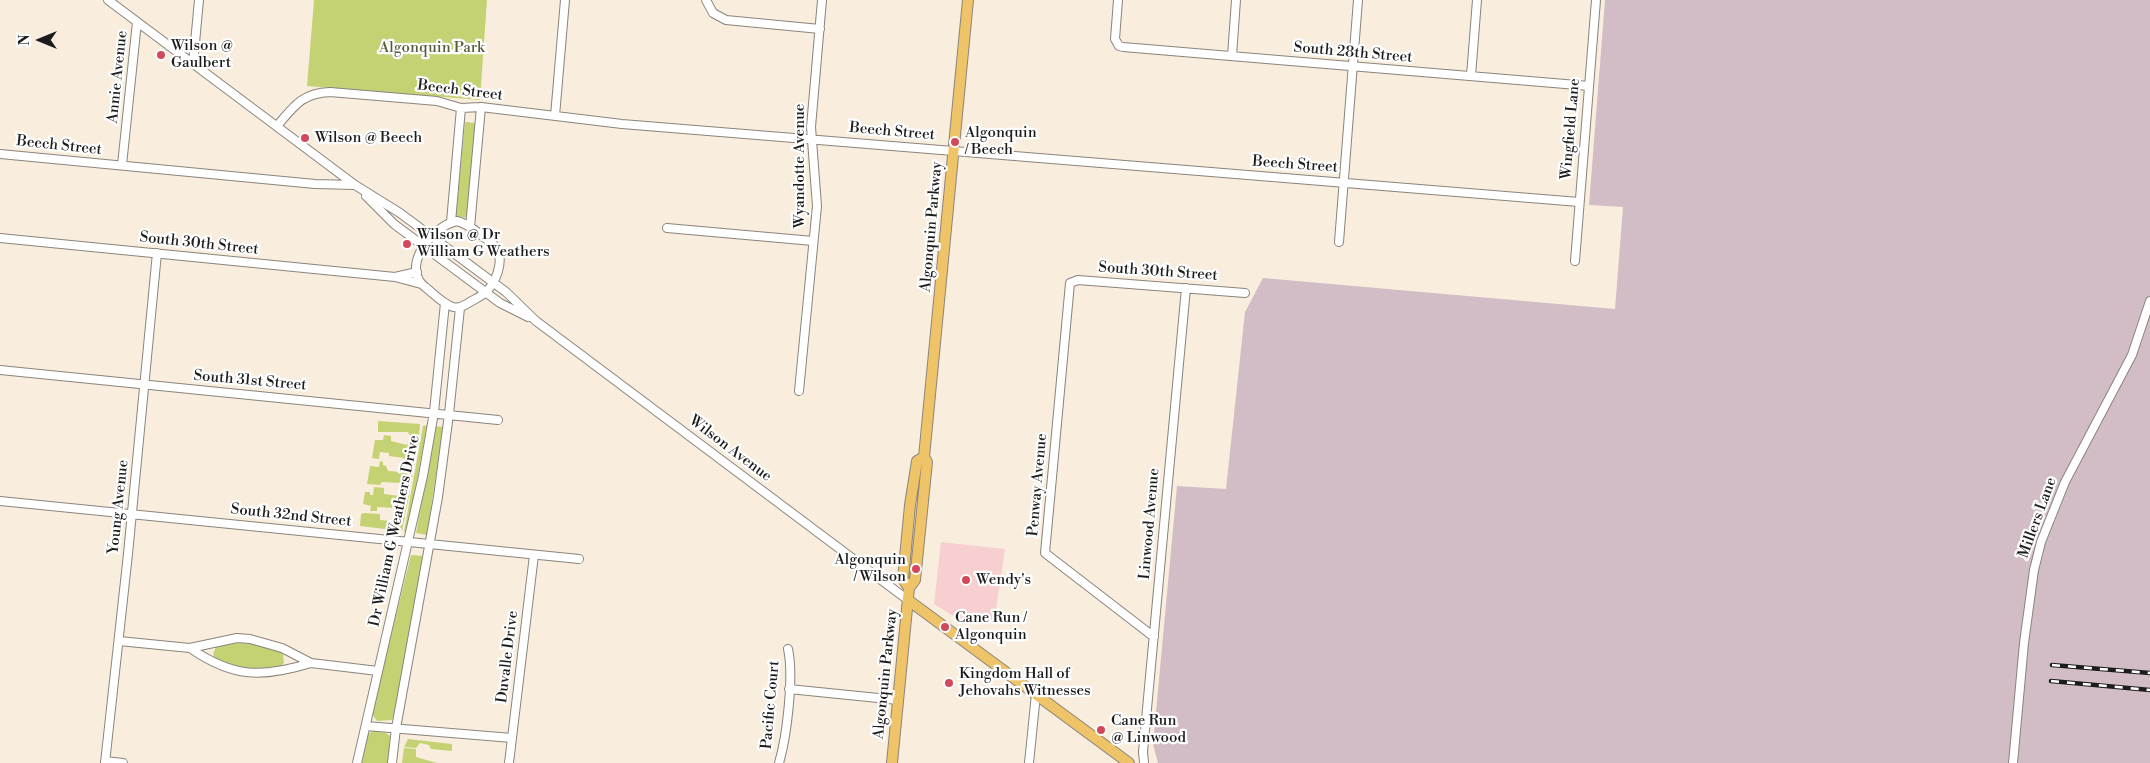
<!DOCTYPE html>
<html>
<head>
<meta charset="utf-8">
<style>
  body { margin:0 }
  #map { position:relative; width:2150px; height:763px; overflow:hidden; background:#f9eddd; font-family:"Libre Bodoni",serif }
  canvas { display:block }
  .north { position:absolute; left:15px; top:15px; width:50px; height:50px; -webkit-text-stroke:4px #fff; paint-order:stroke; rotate:270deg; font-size:14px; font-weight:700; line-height:20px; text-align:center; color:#1c1c1c }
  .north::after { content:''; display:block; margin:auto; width:18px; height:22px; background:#1c1c1c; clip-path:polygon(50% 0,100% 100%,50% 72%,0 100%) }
</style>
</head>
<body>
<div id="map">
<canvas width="2150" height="763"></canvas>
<div class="north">N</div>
</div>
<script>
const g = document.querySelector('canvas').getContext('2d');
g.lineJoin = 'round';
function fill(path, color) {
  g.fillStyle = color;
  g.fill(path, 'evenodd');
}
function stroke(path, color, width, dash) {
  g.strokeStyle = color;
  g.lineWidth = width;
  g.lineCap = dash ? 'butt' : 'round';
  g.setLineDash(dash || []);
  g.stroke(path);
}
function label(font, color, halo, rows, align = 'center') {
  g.font = font + ' "Libre Bodoni",serif';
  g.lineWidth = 4.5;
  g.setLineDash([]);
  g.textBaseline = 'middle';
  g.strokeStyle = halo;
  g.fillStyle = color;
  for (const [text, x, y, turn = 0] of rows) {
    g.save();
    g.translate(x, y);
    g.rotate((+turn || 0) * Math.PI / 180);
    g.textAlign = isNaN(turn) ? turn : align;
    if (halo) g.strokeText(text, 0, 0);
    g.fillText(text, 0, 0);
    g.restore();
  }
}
const built = new Path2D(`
  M941 542 1005 549 994 622 958 619 934 604Z`);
const industrial = new Path2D(`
  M1605 0H2150V763H1158L1153 744 1177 486 1226 489 1245 312 1263 278 1615 309 1623 207 1589 205Z`);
const green = new Path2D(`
  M314 0H487L480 100 307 86Z
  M465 122 478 123 469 218 456 216Z
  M378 421 420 424 419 438 411 437 408 432H378Z
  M427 425 408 532H404L423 426Z
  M435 426 443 427 427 535 416 533Z
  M384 435 391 436V441L407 445 410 439 419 440 414 466 403 465 404 458 389 456V453L380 452 379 459 372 458 375 440H383Z
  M380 461 383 462V465L386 466 388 471 402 472 403 467 414 468 410 489 400 488V483L382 482 380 485 367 484 370 466 379 467Z
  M374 487 384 488V494L399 496 400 490 410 491 405 515 396 514 394 508 377 507V511H370L371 506 363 504 365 492H370V495H373Z
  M364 513 380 514V520L393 521 396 516H405L402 531 360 526 361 514Z
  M411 555 424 556 395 709 392 720 377 721 372 714 373 708Z
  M238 643 254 644 277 650 283 654 284 663 279 668C255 670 237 669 215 659L213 654 216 647Z
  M373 731 386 733 390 736 388 763H362L367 735Z
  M408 739 452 744V751L431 749 429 745 420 743 416 748 404 747Z
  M404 748 416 749V757L437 763H402Z`);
const minor = new Path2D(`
  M108 0 355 185 400 213 506 292 536 321 908 600
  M706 0 713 13 726 20 820 29
  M1118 0 1115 39 1119 46 1123 47 1589 86
  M1232 56 1236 0
  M193 64 199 0
  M1471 76 1477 0
  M555 116 565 0
  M277 126C294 106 302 93 330 92L437 101 461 108 481 107 622 124 1579 202
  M0 154 315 184 355 185
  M122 165 137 22
  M366 196 394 224 500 303 528 317
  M457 221C466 223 473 229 480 234 485 239 494 243 497 249 504 262 496 282 486 292 482 296 475 299 470 302 465 305 460 309 453 307 443 304 433 293 425 287 400 267 432 226 457 221Z
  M451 222 461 108
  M470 227 481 107
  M667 228 813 241
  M0 238 395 277
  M1339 242 1358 0
  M1575 261 1596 0
  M417 272 395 277 421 284
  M0 370 498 420
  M799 391 817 206 811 127 822 0
  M0 501 579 559
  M1154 637 1045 553 1070 283 1078 280 1245 293
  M119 641 190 648
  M311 663C262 678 233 678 190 648L237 638 250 639 282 648 311 663 378 671
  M789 689 898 700
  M366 726 512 738
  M105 761 123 763
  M105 763 128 554 157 253
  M357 763 423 476 434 412 445 303
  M392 763 396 728 438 497 449 414 460 308
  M509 763 534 555
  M779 763C787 736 794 676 788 649
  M1029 763 1036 694
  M1144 763 1143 752 1186 288
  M2013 763 2024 643 2034 570 2041 542 2065 482 2132 355 2150 301`);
const major = new Path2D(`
  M909 588 903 579 910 505 917 461 924 457
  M908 600 1129 763
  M892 763 909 588 915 580 927 462 924 457 968 0`);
const rail = new Path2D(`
  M2052 665 2150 673
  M2051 681 2150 690`);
const markers = [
  [161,55,5,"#d1495b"],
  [305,138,5,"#d1495b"],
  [955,142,5,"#d1495b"],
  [407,244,5,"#d1495b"],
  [916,569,5,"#d1495b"],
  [966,580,5,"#d1495b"],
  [945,627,5,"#d1495b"],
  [949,683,5,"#d1495b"],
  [1101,730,5,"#d1495b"]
];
const poiNames = [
  ["Wilson @",171,46],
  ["Gaulbert",171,63],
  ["Algonquin",965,133],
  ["/ Beech",965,150],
  ["Wilson @ Beech",315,138],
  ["Wilson @ Dr",417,235],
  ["William G Weathers",417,252],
  ["Algonquin",906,560,"right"],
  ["/ Wilson",906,577,"right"],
  ["Wendy's",976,580],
  ["Cane Run /",955,618],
  ["Algonquin",955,635],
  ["Kingdom Hall of",959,674],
  ["Jehovahs Witnesses",959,691],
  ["Cane Run",1111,721],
  ["@ Linwood",1111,738]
];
const parkNames = [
  ["Algonquin Park",432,48]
];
const streetNames = [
  ["South 28th Street",1353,53,5],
  ["Annie Avenue",118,77,-84],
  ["Beech Street",460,91,7],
  ["Wingfield Lane",1571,129,-85],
  ["Beech Street",892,132,5],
  ["Beech Street",59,146,6],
  ["Beech Street",1295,165,4],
  ["Wyandotte Avenue",800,166,-90],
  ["Algonquin Parkway",932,227,-85],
  ["South 30th Street",199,244,6],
  ["South 30th Street",1158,272,4],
  ["South 31st Street",250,381,5],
  ["Wilson Avenue",730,449,37],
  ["Penway Avenue",1038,485,-85],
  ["Young Avenue",119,507,-84],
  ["South 32nd Street",291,516,6],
  ["Millers Lane",2038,518,-70],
  ["Linwood Avenue",1150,524,-85],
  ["Dr William G Weathers Drive",395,531,-78],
  ["Duvalle Drive",508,657,-83],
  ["Algonquin Parkway",886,674,-84],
  ["Pacific Court",771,705,-85]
];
fill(built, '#f7cfd1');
fill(industrial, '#d2bdc6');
fill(green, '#c5d274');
stroke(minor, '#8a847c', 10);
stroke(major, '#8a847c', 12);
stroke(minor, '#fff', 8);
stroke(major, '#efc469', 10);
stroke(rail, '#1c1c1c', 4.5);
stroke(rail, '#fff', 2.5, [8]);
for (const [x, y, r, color] of markers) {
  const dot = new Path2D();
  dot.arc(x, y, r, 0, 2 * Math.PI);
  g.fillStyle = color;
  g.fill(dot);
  stroke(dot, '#fff', 2);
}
label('15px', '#1c1c1c', '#fff', poiNames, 'left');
label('15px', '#575c3b', '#fff', parkNames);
label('15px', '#1c1c1c', '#fff', streetNames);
</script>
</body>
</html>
